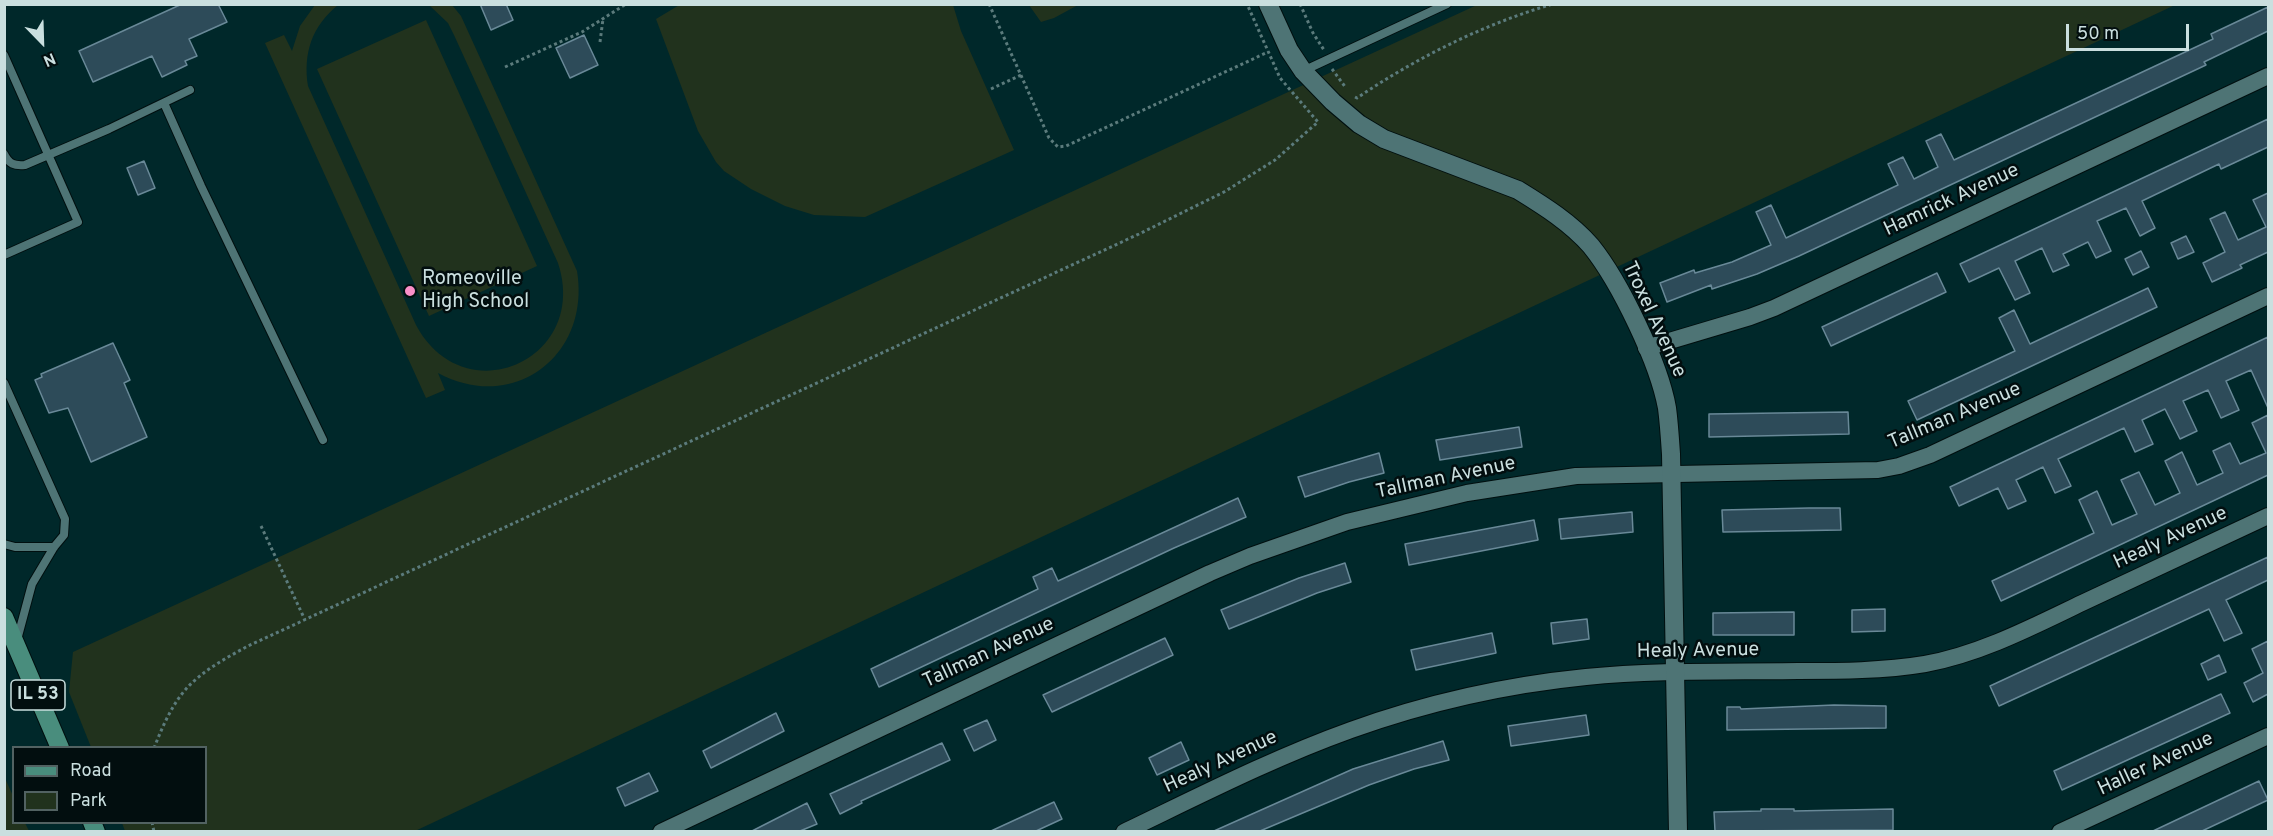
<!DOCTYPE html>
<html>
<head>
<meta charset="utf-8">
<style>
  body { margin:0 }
  #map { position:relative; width:2273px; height:836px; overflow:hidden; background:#00282a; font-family:Overpass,sans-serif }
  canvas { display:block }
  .frame { position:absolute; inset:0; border:6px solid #cadfdf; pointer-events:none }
  .legend { position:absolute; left:12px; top:746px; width:195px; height:78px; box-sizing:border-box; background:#020e0f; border:2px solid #526262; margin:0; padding:8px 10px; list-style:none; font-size:18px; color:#cadfdf }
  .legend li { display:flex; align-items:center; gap:12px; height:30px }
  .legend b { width:30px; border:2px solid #526262 }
  .north { position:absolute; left:12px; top:12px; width:60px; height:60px; -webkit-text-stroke:4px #020e0f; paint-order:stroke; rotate:157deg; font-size:16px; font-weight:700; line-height:24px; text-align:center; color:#cadfdf }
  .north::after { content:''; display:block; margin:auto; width:21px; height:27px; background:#cadfdf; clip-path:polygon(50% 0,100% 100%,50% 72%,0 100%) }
  .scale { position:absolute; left:2066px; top:24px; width:123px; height:27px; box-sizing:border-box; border:3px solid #cadfdf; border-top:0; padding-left:8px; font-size:18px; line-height:21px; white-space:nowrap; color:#cadfdf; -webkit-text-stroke:4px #020e0f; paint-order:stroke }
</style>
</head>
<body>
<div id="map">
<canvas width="2273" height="836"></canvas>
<div class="frame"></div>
<ul class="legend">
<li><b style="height:8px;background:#498d7d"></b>Road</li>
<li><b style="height:16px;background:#21321d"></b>Park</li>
</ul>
<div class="north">N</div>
<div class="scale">50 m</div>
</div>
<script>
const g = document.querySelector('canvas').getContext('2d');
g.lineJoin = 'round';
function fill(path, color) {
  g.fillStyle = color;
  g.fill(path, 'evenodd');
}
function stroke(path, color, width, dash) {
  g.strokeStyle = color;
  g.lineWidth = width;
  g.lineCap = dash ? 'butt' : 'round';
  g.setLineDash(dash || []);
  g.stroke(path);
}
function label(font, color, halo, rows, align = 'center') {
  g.font = font + ' Overpass,sans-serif';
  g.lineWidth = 5;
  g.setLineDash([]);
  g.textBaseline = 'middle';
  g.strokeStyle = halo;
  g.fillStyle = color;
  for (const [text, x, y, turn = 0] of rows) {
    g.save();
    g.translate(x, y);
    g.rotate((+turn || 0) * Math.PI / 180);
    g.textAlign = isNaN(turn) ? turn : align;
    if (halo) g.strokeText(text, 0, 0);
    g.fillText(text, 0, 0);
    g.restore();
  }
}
const green = new Path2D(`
  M681 4 953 5 961 31 1014 150 865 217 814 215 785 206 751 189 724 171 716 162 698 131 656 19Z
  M315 5H338C312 26 303 53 308 86L416 325C464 415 590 360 558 263L454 35 448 23 429 5H452L461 16 577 271C591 355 514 414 438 373L445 390 426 398 265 43 284 35 292 51 300 26Z
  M1029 5H1078L1054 18 1041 22Z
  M1477 5H2175L415 831H125L122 823 206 822V748L91 747 69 692 73 652Z
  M426 20 537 266 429 316 317 69Z
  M4 776 13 796 14 822 25 823 29 831H5Z`);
const building = new Path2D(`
  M182 4H218L227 22 189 39 197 56 185 61 187 65 162 77 152 56 93 82 79 51Z
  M480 4H506L513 20 491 30Z
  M2268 7V31L2204 62 2206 65 1799 256 1757 274 1712 289 1711 285 1667 302 1660 283 1694 270 1695 273 1732 262 1771 245 1756 212 1771 205 1786 238 1898 185 1888 164 1903 157 1914 179 1938 167 1926 141 1941 134 1954 160 2213 39 2211 34Z
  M584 35 598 65 570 78 556 48Z
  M2268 119V147L2221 169 2219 164 2142 201 2155 228 2140 236 2126 208 2097 221 2111 251 2096 258 2088 242 2063 254 2069 265 2053 272 2042 248 2015 261 2030 293 2015 300 1999 268 1969 282 1960 264Z
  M144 161 155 188 138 195 127 168Z
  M2268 193V252L2240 265 2242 268 2212 282 2203 263 2225 252 2210 219 2225 212 2238 240 2266 227 2253 200Z
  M2186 236 2194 252 2178 259 2171 243Z
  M2141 251 2149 267 2133 275 2125 259Z
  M1937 273 1946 292 1831 346 1822 327Z
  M2148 288 2157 307 1917 420 1908 401 2015 351 1999 318 2014 310 2030 344Z
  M2268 337V408L2251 370 2226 381 2239 410 2221 418 2208 390 2183 401 2197 431 2180 439 2165 409 2142 420 2153 444 2135 452 2124 428 2058 459 2071 486 2055 493 2043 467 2016 480 2026 501 2008 509 1998 488 1959 506 1950 487Z
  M113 343 130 380 124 383 147 437 91 462 68 408 49 413 35 380 42 377 41 374Z
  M1848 412 1849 434 1709 437V414Z
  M2268 415V475L2001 601 1992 581 2094 533 2079 500 2097 491 2112 525 2137 514 2121 480 2139 472 2155 505 2180 493 2165 461 2182 452 2197 485 2223 473 2213 451 2230 443 2240 464 2266 453 2252 423Z
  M1519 427 1522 447 1440 460 1436 440Z
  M1379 453 1384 473 1349 482 1305 497 1298 477Z
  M1238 498 1246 517 1174 548 879 687 871 669 1038 589 1033 577 1052 568 1058 581Z
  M1809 508H1840L1841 530 1723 532 1722 510Z
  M1632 512 1633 532 1561 539 1559 519Z
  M1534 520 1538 540 1409 565 1405 544Z
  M2268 557V580L2226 600 2242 633 2224 641 2209 609 1999 706 1990 686Z
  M1345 563 1351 582 1317 593 1229 629 1221 610 1299 578Z
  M1885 609V631L1852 632V610Z
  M1794 612V635H1713V613Z
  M1587 619 1589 639 1553 644 1551 623Z
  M1492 633 1496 653 1416 670 1411 650Z
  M1165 638 1173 655 1052 712 1043 695Z
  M2268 641V694L2253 702 2244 683 2263 673 2252 649Z
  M2219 655 2226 672 2208 680 2201 664Z
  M2221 694 2230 713 2062 790 2054 771Z
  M1834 705 1886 706V728L1727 730V707H1740L1741 709Z
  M776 713 784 731 711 768 703 751Z
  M1586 715 1589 735 1511 746 1508 726Z
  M987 720 996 740 974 751 964 730Z
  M1443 741 1449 760 1414 769 1369 785 1260 831H1214L1353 769Z
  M1181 742 1189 760 1157 775 1149 758Z
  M942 743 950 760 861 801 862 803 840 814 830 794Z
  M649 773 658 791 625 806 617 788Z
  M2259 781 2268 800 2202 831H2153Z
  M1054 802 1062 819 1036 831H991Z
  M807 803 817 824 800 831H752Z
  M1761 809H1794V811L1893 809V830L1715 831 1714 812 1761 811Z`);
const path = new Path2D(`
  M989 4 1049 138 1058 147 1066 146 1268 52
  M1300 4 1313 33 1324 50
  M600 42 603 19
  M505 67 582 32 626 4
  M1332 69 1346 88
  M991 89 1021 75
  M1355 97 1357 98C1416 58 1484 24 1553 4
  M261 526 305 620
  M154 748C162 728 171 706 186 689 202 671 226 658 248 646L1139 234 1224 192 1275 160 1318 122 1280 78 1247 4
  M152 822 154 832`);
const lane = new Path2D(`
  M4 55 78 222 4 255
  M1303 71 1447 4
  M164 103 201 186 323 440
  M4 154C9 164 14 166 25 165L109 129 190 90
  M4 383 65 519 64 535 54 547 32 584 17 640
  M4 544 15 547H54`);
const street = new Path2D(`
  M1646 348 1750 317 1774 308 2268 76
  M661 832 1210 573 1250 556 1347 522 1467 493 1576 476 1878 470 1899 466 1930 455 2268 296
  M1124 832C1199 796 1273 758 1351 730 1426 703 1506 685 1586 677 1656 670 1727 672 1798 671 1840 671 1883 671 1925 664 1980 654 2032 627 2082 603 2144 574 2206 545 2268 516
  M2060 832 2268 736`);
const secondary = new Path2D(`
  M1268 4 1289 50 1303 71 1333 102 1359 124 1384 139 1518 190C1544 206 1571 223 1591 246 1620 282 1659 363 1667 408 1669 423 1670 439 1671 454L1678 832`);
const primary = new Path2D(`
  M4 617 60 748
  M92 822 96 832`);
const markers = [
  [410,291,6,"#f98fc9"]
];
const shields = [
  [38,695,54]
];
const shieldNames = [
  ["IL 53",38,695]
];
const streetNames = [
  ["Hamrick Avenue",1952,201,-25],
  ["Troxel Avenue",1653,320,65],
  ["Tallman Avenue",1955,417,-23],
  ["Tallman Avenue",1446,479,-12],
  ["Healy Avenue",2171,539,-25],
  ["Healy Avenue",1698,652,-1],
  ["Tallman Avenue",989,654,-25],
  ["Healy Avenue",1221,763,-25],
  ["Haller Avenue",2156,765,-25]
];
const poiNames = [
  ["Romeoville",422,280],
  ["High School",422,303]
];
fill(green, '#21321d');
fill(building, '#2d4b59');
stroke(building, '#698998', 1.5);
stroke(lane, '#000f0f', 10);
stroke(street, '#000f0f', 18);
stroke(secondary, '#000f0f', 20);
stroke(primary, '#000f0f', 20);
stroke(path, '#5b7b7c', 3, [3, 3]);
stroke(lane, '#4e7475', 8);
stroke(street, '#4e7475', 16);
stroke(secondary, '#4e7475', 18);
stroke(primary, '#498d7d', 18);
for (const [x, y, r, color] of markers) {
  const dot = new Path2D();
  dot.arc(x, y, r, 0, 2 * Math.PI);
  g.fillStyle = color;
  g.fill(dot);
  stroke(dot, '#020e0f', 2);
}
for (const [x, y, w] of shields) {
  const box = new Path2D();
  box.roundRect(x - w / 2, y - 15, w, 30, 4.5);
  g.fillStyle = '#020e0f';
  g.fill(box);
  stroke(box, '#cadfdf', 1.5);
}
label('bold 18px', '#cadfdf', null, shieldNames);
label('20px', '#cadfdf', '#020e0f', streetNames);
label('20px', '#cadfdf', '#020e0f', poiNames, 'left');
</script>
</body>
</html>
